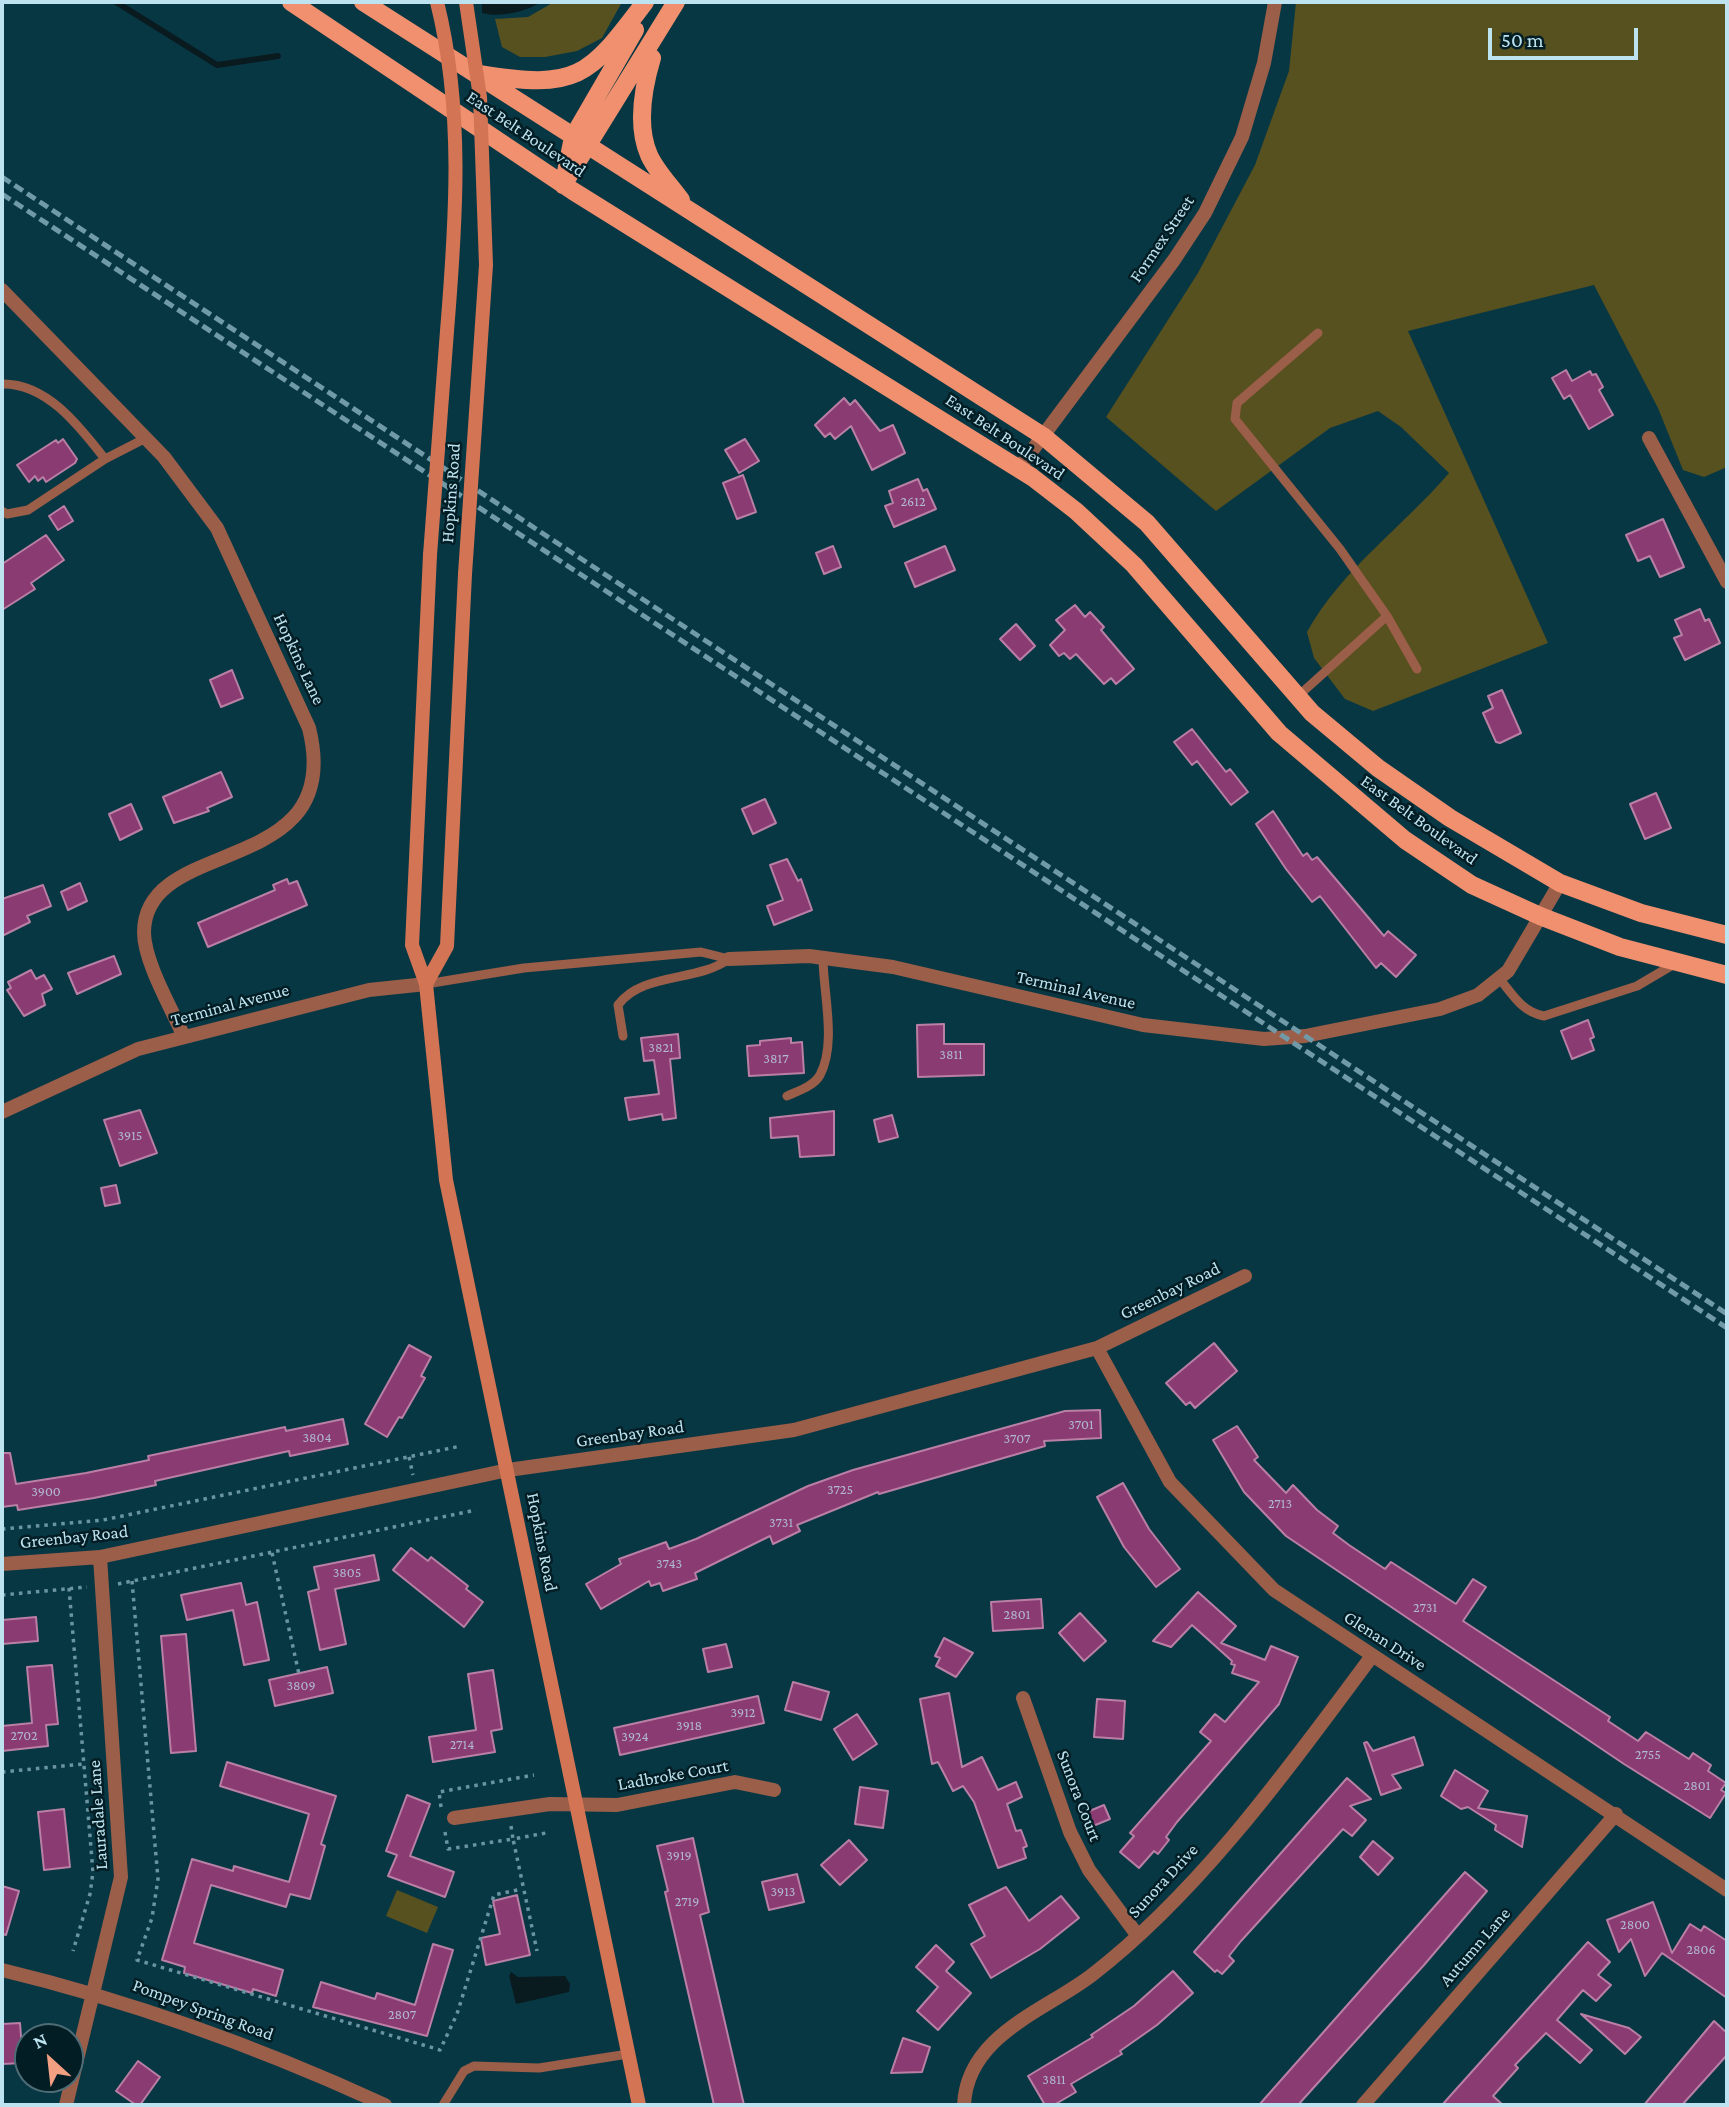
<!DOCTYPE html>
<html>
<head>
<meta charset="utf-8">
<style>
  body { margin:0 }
  #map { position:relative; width:1729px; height:2107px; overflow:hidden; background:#083744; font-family:"Crimson Pro",serif }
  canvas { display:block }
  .frame { position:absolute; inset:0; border:4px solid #bde3f0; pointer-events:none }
  .north { position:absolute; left:14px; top:2023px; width:70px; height:70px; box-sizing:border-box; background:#031d24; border:2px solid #4d6c76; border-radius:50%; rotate:333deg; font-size:19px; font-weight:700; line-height:28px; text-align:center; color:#bde3f0 }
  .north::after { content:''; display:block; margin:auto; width:24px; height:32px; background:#f39f82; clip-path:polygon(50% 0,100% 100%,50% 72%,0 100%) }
  .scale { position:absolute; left:1488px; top:28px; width:150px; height:32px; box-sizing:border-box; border:4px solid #bde3f0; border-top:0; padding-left:9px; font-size:21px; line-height:24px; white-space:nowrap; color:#bde3f0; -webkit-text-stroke:5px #031d24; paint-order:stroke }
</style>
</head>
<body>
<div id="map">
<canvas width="1729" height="2107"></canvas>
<div class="frame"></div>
<div class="north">N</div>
<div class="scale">50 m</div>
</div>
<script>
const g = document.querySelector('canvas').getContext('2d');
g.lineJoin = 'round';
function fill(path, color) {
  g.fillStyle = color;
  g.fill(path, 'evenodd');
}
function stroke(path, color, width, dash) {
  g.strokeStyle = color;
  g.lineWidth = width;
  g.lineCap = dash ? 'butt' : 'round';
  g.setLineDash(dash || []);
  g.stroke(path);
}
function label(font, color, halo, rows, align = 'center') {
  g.font = font + ' "Crimson Pro",serif';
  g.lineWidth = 5;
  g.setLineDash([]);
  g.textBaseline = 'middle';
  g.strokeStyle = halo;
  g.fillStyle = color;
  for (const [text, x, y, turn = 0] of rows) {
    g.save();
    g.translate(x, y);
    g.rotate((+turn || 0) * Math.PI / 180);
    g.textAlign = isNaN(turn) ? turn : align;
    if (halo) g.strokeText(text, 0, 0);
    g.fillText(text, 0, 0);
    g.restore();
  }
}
const green = new Path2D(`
  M554 2H622L602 38 577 51 545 57H520L502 47 495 19 528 17Z
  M1296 2H1727V467L1704 477 1683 470 1658 408 1594 285 1408 331 1548 643 1373 711 1345 699 1314 658 1307 632C1342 569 1403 527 1449 473L1401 427 1378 411 1330 428 1216 511 1106 417 1198 273 1255 165 1289 71Z
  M397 1890 438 1907 427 1933 386 1916Z`);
const water = new Path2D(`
  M482 2H541C526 12 499 18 482 13Z
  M511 1972 518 1977 565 1976 570 1984 569 1992 516 2004 509 1976Z`);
const stream = new Path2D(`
  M116 2 217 65 278 56`);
const building = new Path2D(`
  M1566 370 1572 381 1590 371 1592 375 1596 374 1603 387 1599 390 1613 415 1589 429 1570 395 1564 399 1552 378Z
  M844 398 850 405 855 400 880 431 893 425 905 453 872 470 851 426 835 439 830 433 825 437 815 425Z
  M63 439 77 459 75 463 46 482 43 477 38 481 35 476 29 482 17 465 56 440 58 443Z
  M745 439 759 461 739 473 725 450Z
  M743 475 756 512 737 519 723 483Z
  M918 479 923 491 927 489 936 509 894 527 885 506 893 503 889 491Z
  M64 506 73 521 58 530 49 516Z
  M1663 519 1684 567 1660 577 1650 556 1638 561 1626 535Z
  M46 535 64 560 31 583 35 589 2 610V564Z
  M833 546 841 567 824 574 816 553Z
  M945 546 955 570 915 587 905 563Z
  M1075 605 1085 617 1090 612 1104 627 1101 630 1134 669 1116 684 1111 678 1104 684 1076 654 1070 659 1064 653 1059 656 1050 645 1065 630 1056 620Z
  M1700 609 1705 621 1709 619 1720 643 1685 660 1674 638 1682 635 1675 620Z
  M1016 624 1035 646 1020 660 1000 639Z
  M232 670 243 698 221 707 210 680Z
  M1502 690 1521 733 1500 743 1496 742 1483 713 1493 708 1488 696Z
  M1192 729 1226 772 1230 769 1248 792 1231 805 1197 761 1192 765 1174 742Z
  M221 772 232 797 207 808 209 811 174 823 163 797Z
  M1656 793 1671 828 1645 839 1630 804Z
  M765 799 776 823 753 834 742 809Z
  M131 804 142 829 120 840 109 814Z
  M1273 811 1303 856 1307 853 1312 860 1317 857 1384 936 1388 931 1416 955 1396 977 1381 963 1376 968 1320 896 1312 902 1286 869 1256 824Z
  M787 859 798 881 801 879 812 910 774 925 767 906 783 900 770 865Z
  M287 879 289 884 297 881 307 905 208 947 198 923 275 890 273 885Z
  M80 883 87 901 68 910 61 892Z
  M43 885 51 906 27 916 30 922 2 936V899Z
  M114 956 121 974 77 994 68 973Z
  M31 970 36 979 44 975 52 989 42 994 45 1005 24 1016 7 990 11 988 8 982Z
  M1588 1020 1594 1037 1590 1039 1594 1050 1572 1059 1561 1031Z
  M944 1024V1044H984V1075L918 1077 917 1025Z
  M678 1034 680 1058 670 1059 676 1118 663 1120 662 1114 629 1120 625 1098 659 1094 654 1060 644 1061 641 1038Z
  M791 1038V1043L802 1042 804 1073 749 1076 747 1046 760 1045V1041Z
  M140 1110 157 1153 120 1166 104 1120Z
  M834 1111V1155L800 1157 798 1136 771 1138 770 1118Z
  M892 1115 898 1137 879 1142 874 1120Z
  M116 1185 120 1203 105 1206 101 1188Z
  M1214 1343 1237 1371 1195 1408 1190 1402 1186 1405 1166 1383Z
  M409 1345 431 1357 421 1376 425 1378 402 1418 399 1417 387 1437 365 1424Z
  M1100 1410 1101 1438 1044 1441 1045 1446 879 1494 878 1492 797 1525 800 1531 773 1544 770 1536 695 1573 697 1579 663 1591 660 1583 651 1586 649 1581 601 1609 586 1584 621 1564 619 1559 666 1542 669 1549 696 1539 808 1486 853 1470 1065 1411Z
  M343 1419 348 1444 290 1456 289 1451 155 1481 156 1485 94 1498 18 1510 17 1505 2 1507V1453H10L16 1484 86 1473 149 1460 148 1456 285 1427 286 1431Z
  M1237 1426 1258 1457 1254 1460 1286 1493 1293 1485 1317 1510 1338 1526 1333 1533 1349 1545 1385 1569 1391 1562 1456 1604 1473 1579 1486 1587 1463 1621 1610 1717 1608 1721 1638 1741 1646 1732 1689 1759 1693 1753 1711 1765 1708 1771 1726 1783 1721 1790 1726 1793 1710 1818 1624 1764 1286 1536 1244 1492 1213 1440Z
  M1123 1483 1149 1529 1180 1569 1156 1587 1124 1547 1097 1497Z
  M411 1548 428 1561 431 1557 468 1586 466 1589 483 1602 464 1627 393 1570Z
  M374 1555 379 1580 335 1589 346 1644 320 1650 308 1592 319 1589 314 1567Z
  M241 1583 246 1605 257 1602 269 1660 244 1665 233 1610 187 1620 181 1595Z
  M1198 1592 1236 1626 1221 1643 1265 1660 1271 1646 1298 1657 1279 1704 1177 1822 1166 1837 1169 1840 1158 1854 1154 1851 1139 1868 1120 1852 1134 1836 1130 1833 1211 1741 1200 1732 1215 1714 1225 1722 1259 1682 1232 1673 1235 1665 1231 1664 1232 1661 1192 1625 1171 1647 1153 1641Z
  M1041 1599 1043 1628 993 1631 991 1602Z
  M1080 1613 1106 1641 1084 1661 1059 1633Z
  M36 1617 38 1641 2 1644V1620Z
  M186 1634 196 1751 171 1753 161 1636Z
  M944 1638 973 1653 956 1677 936 1666 940 1658 935 1656Z
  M726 1644 732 1667 708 1672 703 1649Z
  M52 1665 58 1724 46 1725 48 1746 2 1751V1726L32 1723 27 1667Z
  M327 1667 333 1693 275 1706 269 1680Z
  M493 1670 502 1729 491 1731 495 1752 433 1762 429 1737 476 1730 468 1674Z
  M793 1682 829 1692 821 1720 785 1710Z
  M949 1693 962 1767 982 1757 998 1790 1016 1782 1022 1797 1007 1804 1016 1831 1021 1830 1027 1846 1023 1848 1026 1858 998 1868 974 1802 963 1786 953 1791 938 1762 932 1764 920 1699Z
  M758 1696 764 1723 620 1755 614 1728Z
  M1097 1699 1125 1701 1123 1739 1094 1737Z
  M857 1714 877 1744 853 1760 834 1729Z
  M1414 1737 1423 1765 1392 1775 1401 1788 1381 1795 1364 1743 1367 1742 1373 1751Z
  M227 1762 336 1796 321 1844 325 1846 310 1899 290 1894 286 1907 211 1885 194 1943 283 1970 276 1996 253 1989 252 1993 184 1973 185 1967 162 1960 192 1859 233 1871 234 1866 289 1882 309 1814 220 1786Z
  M1455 1770 1488 1791 1478 1808 1527 1816 1522 1847 1495 1830 1496 1825 1468 1807 1461 1809 1441 1796Z
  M1347 1778 1371 1799 1350 1806 1366 1820 1352 1836 1343 1829 1241 1941 1229 1956 1234 1961 1222 1974 1217 1970 1215 1972 1194 1952Z
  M860 1787 888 1791 883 1828 855 1824Z
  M407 1795 430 1804 410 1856 454 1872 445 1897 388 1876 397 1855 386 1851Z
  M1104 1805 1110 1819 1093 1826 1087 1812Z
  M64 1809 70 1867 44 1870 38 1812Z
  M693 1838 709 1912 700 1915 744 2105H714L665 1892 668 1891 657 1846Z
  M849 1840 867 1860 840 1885 821 1865Z
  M1373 1841 1393 1858 1378 1875 1360 1857Z
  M1465 1872 1487 1891 1424 1965 1298 2105H1259Z
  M797 1874 804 1902 769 1910 762 1882Z
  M2 1886 19 1891 6 1935 2 1934Z
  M1006 1887 1029 1921 1061 1896 1079 1918 1040 1949 991 1978 971 1944 985 1936 969 1905Z
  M517 1895 530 1955 486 1965 481 1938 500 1934 493 1901Z
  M1653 1902 1672 1953 1690 1924 1701 1931 1704 1926 1727 1941V1998L1662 1953 1645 1976 1631 1939 1619 1952 1607 1920Z
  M1588 1942 1610 1962 1598 1975 1611 1985 1596 2001 1583 1990 1557 2020 1592 2050 1580 2063 1546 2033 1515 2065 1518 2068 1493 2096 1503 2105H1442Z
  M433 1944 453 1950 427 2036 313 2007 321 1982 375 1999 377 1993 415 2005Z
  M936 1945 954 1962 946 1971 971 1993 938 2030 917 2011 938 1987 916 1967Z
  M1173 1971 1193 1993 1157 2025 1120 2051 1122 2054 1071 2084 1076 2092 1054 2105H1045L1028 2076 1093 2037 1091 2035 1134 2006Z
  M1581 2014 1629 2028 1641 2037 1625 2054Z
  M1714 2021 1727 2033V2055L1682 2105H1644Z
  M20 2023 23 2063 2 2064V2024Z
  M903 2038 930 2047 922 2072 891 2073Z
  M138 2061 160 2077 140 2105H136L116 2091Z`);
const path = new Path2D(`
  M409 1457 413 1475
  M2 1529 103 1520 461 1446
  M272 1553 299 1674
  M132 1581 158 1879 152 1918 137 1960 440 2050 457 2014 494 1895 522 1889
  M118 1584 476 1510
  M69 1588 93 1872 90 1894 73 1951
  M2 1595 87 1587
  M2 1772 83 1764
  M441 1807 439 1792 534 1775
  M511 1826 513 1839 546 1833
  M445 1832 448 1849 513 1839 537 1951`);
const service = new Path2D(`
  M2 384C47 383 80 427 105 459
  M2 511 7 514 28 510 105 459 146 438
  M1387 616 1417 669
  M1297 697 1387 616 1340 549 1235 419 1237 403 1318 333
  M1499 978C1513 995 1522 1012 1544 1016L1637 986 1676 963
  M426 984 524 968 701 952 729 959
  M623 1036 618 1005C642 972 698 982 729 959
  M787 1096C798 1091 814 1086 820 1075 837 1043 823 992 823 958
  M443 2105 464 2071 474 2066 539 2068 628 2054`);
const minor = new Path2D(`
  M2 290 164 457 217 528 309 728C347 880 145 834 144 932 144 962 172 1009 184 1037
  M1649 438 1727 582
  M1019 468 1174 260 1205 213 1242 137 1264 63 1275 2
  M729 959 809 956 893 967 1143 1025 1264 1039 1305 1036 1440 1009 1478 995 1508 971 1560 883
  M1097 1348 1170 1482 1274 1590 1727 1890
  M2 1564 100 1557 508 1470 794 1430 1097 1348 1245 1276
  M1023 1698 1070 1832 1089 1870 1138 1936
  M454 1818 550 1804 617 1805 735 1782 774 1790
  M2 1970C135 2002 261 2048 385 2105
  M66 2105 121 1877 100 1557
  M964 2105C967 2035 1045 2011 1092 1975 1201 1891 1290 1766 1372 1656
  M1363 2105 1616 1814`);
const tertiary = new Path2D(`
  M2 1112 138 1049 369 990 426 984`);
const secondary = new Path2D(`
  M430 555 412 945 426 984 446 1180 639 2105
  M426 984 447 946 465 574`);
const primary = new Path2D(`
  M291 2 573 191 1032 477 1076 511 1134 565 1279 733 1405 840 1472 885 1540 916 1620 947 1727 975
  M363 2 1043 436 1147 523 1312 713 1378 768 1450 818 1560 883 1641 913 1727 935
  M652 58C643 88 636 125 649 155 656 171 671 186 681 200
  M479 74C577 90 588 78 645 2
  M565 177 573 137 635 30
  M563 185 676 2`);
const rail = new Path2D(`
  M2 177 1727 1314
  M2 194 1727 1328`);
const secondaryBridge = new Path2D(`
  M430 555C436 481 441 406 447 331 456 221 464 110 437 2
  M465 574 486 265 480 97 466 2`);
const numberNames = [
  ["2612",913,502],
  ["3821",661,1048],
  ["3811",951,1055],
  ["3817",776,1059],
  ["3915",130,1136],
  ["3701",1081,1425],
  ["3804",317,1438],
  ["3707",1017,1439],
  ["3725",840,1490],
  ["3900",46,1492],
  ["2713",1280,1504],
  ["3731",781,1523],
  ["3743",669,1564],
  ["3805",347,1573],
  ["2731",1425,1608],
  ["2801",1017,1615],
  ["3809",301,1686],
  ["3912",743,1713],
  ["3918",689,1726],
  ["2702",24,1736],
  ["3924",635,1737],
  ["2714",462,1745],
  ["2755",1648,1755],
  ["2801",1697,1786],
  ["3919",679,1856],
  ["3913",783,1892],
  ["2719",687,1902],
  ["2800",1635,1925],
  ["2806",1701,1950],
  ["2807",402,2015],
  ["3811",1054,2080]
];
const streetNames = [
  ["East Belt Boulevard",526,134,34],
  ["Formex Street",1162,239,-56],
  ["East Belt Boulevard",1005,437,34],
  ["Hopkins Road",451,493,-86],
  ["Hopkins Lane",299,659,65],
  ["East Belt Boulevard",1419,820,36],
  ["Terminal Avenue",1076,990,13],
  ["Terminal Avenue",230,1005,-15],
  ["Greenbay Road",1170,1291,-26],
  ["Greenbay Road",630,1434,-8],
  ["Greenbay Road",74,1537,-6],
  ["Hopkins Road",542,1542,79],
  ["Glenan Drive",1385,1641,33],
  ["Ladbroke Court",673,1775,-10],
  ["Sunora Court",1079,1796,69],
  ["Lauradale Lane",98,1815,-94],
  ["Sunora Drive",1163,1881,-47],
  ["Autumn Lane",1475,1947,-49],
  ["Pompey Spring Road",203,2010,20]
];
fill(green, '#57501f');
fill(water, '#0a1b20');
stroke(stream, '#0a1b20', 6);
fill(building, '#893b72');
stroke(building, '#b97fa5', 2);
stroke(path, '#6a94a1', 3.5, [3.5, 5]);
stroke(service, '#9a5e49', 9);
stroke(minor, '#9a5e49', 14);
stroke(tertiary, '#9a5e49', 14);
stroke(secondary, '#d37554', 14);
stroke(primary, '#f1906e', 18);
stroke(rail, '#709aa7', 5, [10, 5]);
stroke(secondaryBridge, '#d37554', 14);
label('14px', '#b0b9d0', null, numberNames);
label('18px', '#bde3f0', '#031d24', streetNames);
</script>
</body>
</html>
